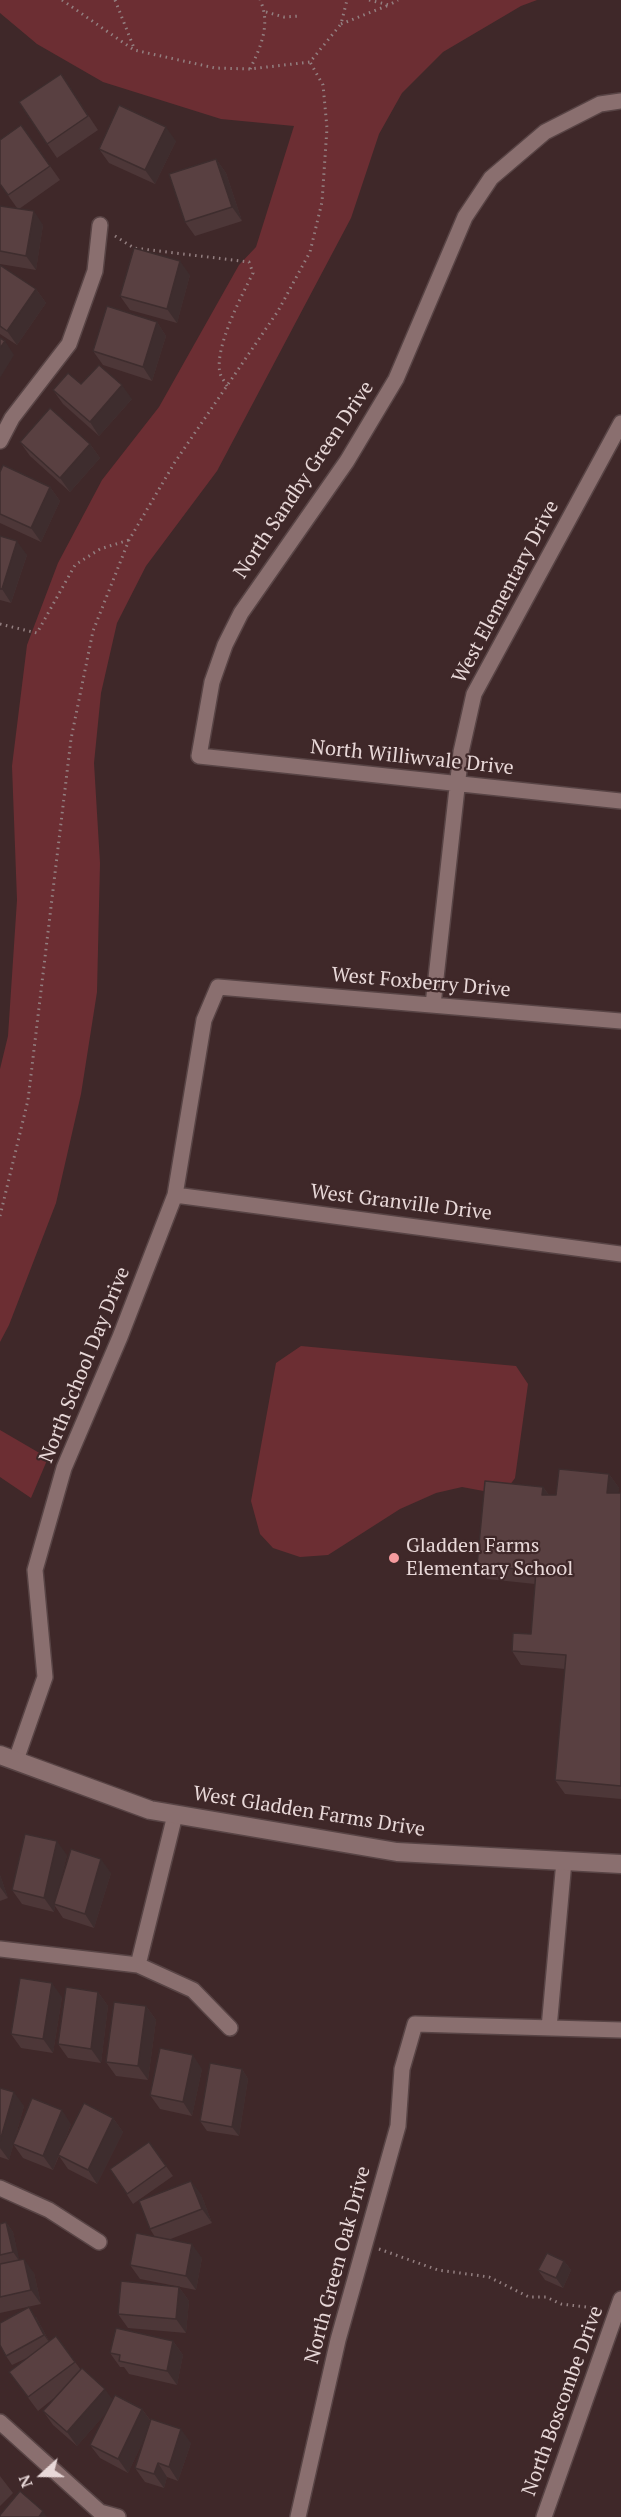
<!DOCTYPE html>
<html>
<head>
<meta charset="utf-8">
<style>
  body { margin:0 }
  #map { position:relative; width:621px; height:2517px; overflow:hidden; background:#3f2829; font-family:"PT Serif",serif }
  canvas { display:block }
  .north { position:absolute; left:12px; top:2445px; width:60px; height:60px; -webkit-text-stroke:4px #3f2829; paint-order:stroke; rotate:249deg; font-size:16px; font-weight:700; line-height:24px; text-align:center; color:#e8d8d8 }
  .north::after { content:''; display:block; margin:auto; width:21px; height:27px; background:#e8d8d8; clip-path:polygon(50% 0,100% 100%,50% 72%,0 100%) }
</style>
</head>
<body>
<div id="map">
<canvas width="621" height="2517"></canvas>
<div class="north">N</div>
</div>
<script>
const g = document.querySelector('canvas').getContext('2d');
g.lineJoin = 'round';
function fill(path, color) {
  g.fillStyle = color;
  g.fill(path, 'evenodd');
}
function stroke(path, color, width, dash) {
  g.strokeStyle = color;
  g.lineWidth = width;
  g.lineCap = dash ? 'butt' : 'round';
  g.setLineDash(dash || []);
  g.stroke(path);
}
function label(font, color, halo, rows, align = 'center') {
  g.font = font + ' "PT Serif",serif';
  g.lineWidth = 4.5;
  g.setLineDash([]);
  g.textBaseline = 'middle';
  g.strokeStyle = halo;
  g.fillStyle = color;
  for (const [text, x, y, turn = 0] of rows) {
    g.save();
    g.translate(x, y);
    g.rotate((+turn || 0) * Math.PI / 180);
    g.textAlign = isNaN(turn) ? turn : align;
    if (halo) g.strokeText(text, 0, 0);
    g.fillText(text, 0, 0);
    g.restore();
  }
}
const green = new Path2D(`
  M0 0H537L521 6 443 52 402 93 379 134 351 218 217 471 146 566 117 623 101 693 94 763 100 863 97 992 81 1094 56 1203 9 1325 0 1342V1069L8 1036 17 900 12 766 27 645 58 563 102 480 159 407 239 265 256 247 294 126 221 119 103 82 37 44 0 13Z
  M301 1346 516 1366 528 1384 515 1478 507 1489 489 1492 462 1487 436 1493 400 1509 328 1555 300 1557 273 1548 260 1534 251 1501 276 1363Z
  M0 1430 48 1458 31 1498 0 1477Z`);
const path = new Path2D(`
  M62 0 134 50 215 68 250 69 310 62 341 24 347 0
  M115 0 134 48
  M369 0 389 5 398 0
  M266 12 284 17 301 16
  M341 24 389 5
  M250 69C261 47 271 23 260 0
  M115 236 134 248 249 262 253 273C242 295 214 348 220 373 221 377 225 382 227 386
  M0 624 37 633 75 565 100 549 129 540
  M0 1216 28 1100 71 739 93 631 129 540 175 462 278 311 310 252 322 202 327 128 323 85 310 62
  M379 2249 438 2270 489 2277 529 2297H546L561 2304 602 2309`);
const minor = new Path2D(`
  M621 101 600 104 545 132 491 178 465 217 396 379 347 461 241 613 225 645 212 682 199 756 621 801
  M0 441 12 418 69 344 95 271 100 225
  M433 1005 461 752 474 694 621 423
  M175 1195 621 1254
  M16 1760 45 1677 35 1570 64 1468 120 1337 175 1195 204 1020 218 987 621 1021
  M0 1949 138 1965 193 1990 230 2028
  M138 1965 175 1815
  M549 2028 564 1861
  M0 2188 49 2210 99 2242
  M0 2422 100 2512 118 2517
  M298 2517 338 2340 398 2126 402 2069 415 2024 621 2030
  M544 2517 621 2299`);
const tertiary = new Path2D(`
  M0 1755 150 1810 397 1852 621 1864`);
const wall = new Path2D(`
  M61 74 98 130 57 158 19 102Z
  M21 125 60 180 19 209 43 225 36 270 0 264V206L17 208 0 184Z
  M176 141 155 184 109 163 99 149Z
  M216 159 226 173 242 221 195 236 185 222Z
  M0 265 36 289 46 303 17 345 0 334Z
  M190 275 177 323 130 310 120 296Z
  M157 322 166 336 152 381 103 365 93 351Z
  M81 384 132 399 99 436 63 404 53 390Z
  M20 442 90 444 100 458 70 492 30 456Z
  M0 472 50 487 60 501 41 542 0 523Z
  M0 536 27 555 11 603 0 600Z
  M609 1474 619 1488 618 1493H621V1799L565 1794 555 1780 565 1669 521 1665 512 1651 531 1634 535 1584 487 1579 477 1565 543 1487 549 1495H556Z
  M67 1855 61 1879 111 1873 94 1928 63 1918 55 1906 54 1912 22 1904 12 1890Z
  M0 1875 8 1898 0 1901Z
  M98 1992 108 2006 101 2063 68 2058 58 2044Z
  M62 1997 53 2053 21 2048 11 2034Z
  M146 2006 156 2020 148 2080 116 2076 106 2062Z
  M202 2069 192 2116 160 2109 150 2095Z
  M242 2069 248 2079 239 2136 207 2131 200 2121Z
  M0 2088 24 2106 9 2160 0 2157Z
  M113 2118 123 2132 97 2184 68 2169 59 2156 53 2170 23 2158 13 2144 71 2124 62 2148Z
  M149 2142 173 2176 133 2204 110 2169Z
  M201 2194 212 2223 168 2240 202 2258 196 2290 140 2279 130 2265 155 2237 150 2229Z
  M6 2222 13 2232 19 2260 34 2273 41 2304 0 2313V2224Z
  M564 2261 571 2270 563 2288 545 2280 538 2270Z
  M179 2287 189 2301 186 2333 128 2328 118 2314Z
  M36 2317 49 2341 56 2336 81 2370 113 2400 142 2409 151 2421 191 2443 178 2481 167 2477 164 2488 145 2482 135 2468 145 2437 128 2473 100 2458 90 2445 105 2414 77 2446 53 2425 43 2411 54 2398 38 2411 9 2372 29 2357 12 2365 6 2356Z
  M173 2341 183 2355 177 2385 129 2374 124 2367H120L110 2353Z
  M0 2476 13 2493 0 2506Z`);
const shadedWall = new Path2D(`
  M166 127 176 141 155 184 145 170Z
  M216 159 226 173 242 221 232 207Z
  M34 211 43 225 36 270 26 256Z
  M180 261 190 275 177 323 167 309Z
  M36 289 46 303 17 345 7 331Z
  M157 322 166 336 152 381 143 367Z
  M5 341 14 355 0 378V348Z
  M122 385 132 399 99 436 90 422Z
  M90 444 100 458 70 492 60 478Z
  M50 487 60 501 41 542 31 528Z
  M17 541 27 555 11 603 2 589Z
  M609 1474 619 1488 617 1507 607 1493Z
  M543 1487 553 1501 542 1495Z
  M57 1841 67 1855 55 1905 54 1904 55 1906 54 1912 44 1898Z
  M101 1859 111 1873 94 1928 85 1914Z
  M0 1875 8 1898 0 1887Z
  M52 1983 62 1997 53 2053 43 2039Z
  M98 1992 108 2006 101 2063 91 2049Z
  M146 2006 156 2020 148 2080 138 2066Z
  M193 2055 202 2069 192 2116 183 2102Z
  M242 2069 248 2079 239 2136 232 2127Z
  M14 2092 24 2106 9 2160 0 2148V2141Z
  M62 2110 71 2124 53 2170 43 2156Z
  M113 2118 123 2132 97 2184 88 2170Z
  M191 2181 201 2194 212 2223 202 2209Z
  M6 2222 13 2232 20 2262 13 2252Z
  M192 2244 202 2258 196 2290 186 2276Z
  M24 2259 34 2273 41 2304 31 2290Z
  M564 2261 571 2270 563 2288 556 2278Z
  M179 2287 189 2301 186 2333 176 2319Z
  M29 2307 36 2317 51 2345 44 2335Z
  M173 2341 183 2355 177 2385 167 2371Z
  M105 2389 115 2403 77 2446 67 2432Z
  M142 2409 152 2423 128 2473 118 2459Z
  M181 2429 191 2443 178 2481 169 2467Z
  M158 2463 167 2477 164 2488 154 2474Z
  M43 2511 47 2517H39Z`);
const building = new Path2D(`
  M61 74 88 116 47 144 19 102Z
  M119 105 166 127 145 170 99 149Z
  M21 125 50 166 8 195 0 184V140Z
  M216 159 232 207 185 222 169 174Z
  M0 206 34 211 26 256 0 251Z
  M134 248 180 261 167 309 120 296Z
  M0 265 36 289 7 331 0 326Z
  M107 306 157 322 143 367 93 351Z
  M0 338 5 341 0 348Z
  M99 365 122 385 90 422 53 390 68 373 81 384Z
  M50 408 90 444 60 478 20 442Z
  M3 465 50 487 31 528 0 514V472Z
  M0 536 17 541 2 589H0Z
  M559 1469 609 1474 607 1493H621V1786L555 1780 566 1655 512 1651 513 1633 531 1634 536 1571 477 1565 485 1481 543 1487 542 1495H556Z
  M25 1834 57 1841 44 1898 12 1890Z
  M71 1849 101 1859 85 1914 54 1904Z
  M20 1978 52 1983 43 2039 11 2034Z
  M66 1987 98 1992 91 2049 58 2044Z
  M114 2002 146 2006 138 2066 106 2062Z
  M160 2048 193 2055 183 2102 150 2095Z
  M210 2063 242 2069 232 2127 200 2121Z
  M0 2088 14 2092 0 2141Z
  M32 2098 62 2110 43 2156 13 2144Z
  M84 2103 113 2118 88 2170 58 2155Z
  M149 2142 166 2166 127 2194 110 2169Z
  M191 2181 202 2209 150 2229 139 2201Z
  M6 2222 13 2252 0 2255V2224Z
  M136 2233 192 2244 186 2276 130 2265Z
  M547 2253 564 2261 556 2278 538 2270Z
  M24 2259 31 2290 0 2297V2264Z
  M121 2281 179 2287 176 2319 118 2314Z
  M29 2307 44 2335 6 2356 0 2345V2323Z
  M116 2328 173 2341 167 2371 119 2361 120 2355 110 2353Z
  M56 2336 75 2362 28 2397 9 2372Z
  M82 2368 105 2389 67 2432 43 2411Z
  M115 2395 142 2409 118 2459 90 2445Z
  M151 2419 181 2429 169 2467 158 2463 154 2474 135 2468Z
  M20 2491 43 2511 39 2517H0V2515Z`);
const markers = [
  [394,1558,6,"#f59b9e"]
];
const streetNames = [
  ["North Sandby Green Drive",304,480,-56],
  ["West Elementary Drive",506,592,-62],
  ["North Williwvale Drive",412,758,6],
  ["West Foxberry Drive",421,983,5],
  ["West Granville Drive",401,1203,7],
  ["North School Day Drive",85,1365,-68],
  ["West Gladden Farms Drive",309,1812,9],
  ["North Green Oak Drive",338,2265,-75],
  ["North Boscombe Drive",563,2401,-70]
];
const poiNames = [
  ["Gladden Farms",406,1546],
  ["Elementary School",406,1569]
];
fill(green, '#6c2e33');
stroke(minor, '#584445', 18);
stroke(tertiary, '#584445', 21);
stroke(path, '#937f80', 3, [1.5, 4.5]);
stroke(minor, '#8a6f6f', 15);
stroke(tertiary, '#8a6f6f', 18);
fill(wall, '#4d3738');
fill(shadedWall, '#3e2d2e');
fill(building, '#594041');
stroke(building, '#3e2d2e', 1.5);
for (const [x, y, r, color] of markers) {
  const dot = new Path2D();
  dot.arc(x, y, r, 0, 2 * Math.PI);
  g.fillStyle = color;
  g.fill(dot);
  stroke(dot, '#3f2829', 2);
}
label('20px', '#e8d8d8', '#3f2829', streetNames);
label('20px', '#e8d8d8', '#3f2829', poiNames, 'left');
</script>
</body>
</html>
